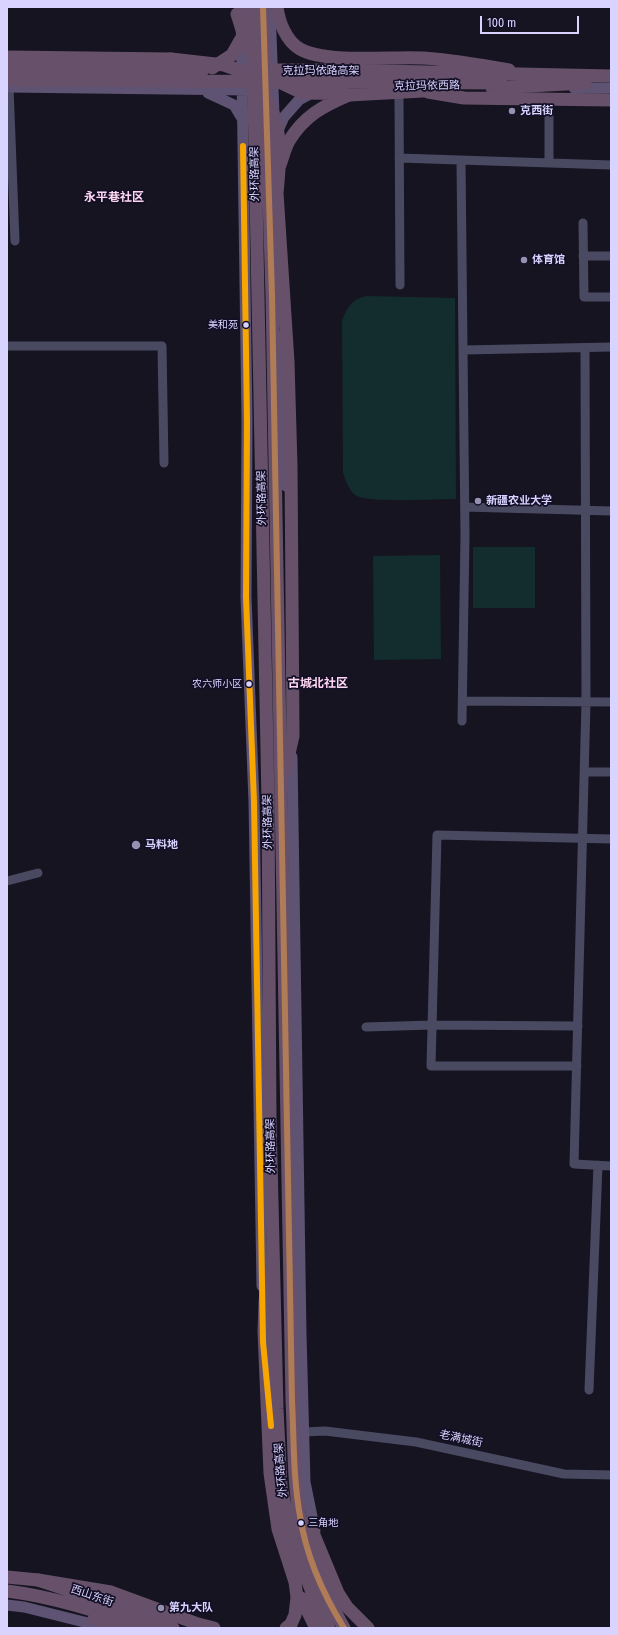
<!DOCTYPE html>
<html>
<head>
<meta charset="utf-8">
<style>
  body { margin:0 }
  #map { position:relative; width:618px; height:1635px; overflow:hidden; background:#161421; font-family:"Fira Sans Condensed",sans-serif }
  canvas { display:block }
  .frame { position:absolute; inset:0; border:8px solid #d9d4ff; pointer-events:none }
  .scale { position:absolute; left:480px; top:16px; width:99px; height:18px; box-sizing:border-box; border:2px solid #d9d4ff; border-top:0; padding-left:5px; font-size:12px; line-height:14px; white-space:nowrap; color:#d9d4ff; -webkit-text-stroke:3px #130f26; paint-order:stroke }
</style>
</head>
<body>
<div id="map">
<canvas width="618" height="1635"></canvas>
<div class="frame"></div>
<div class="scale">100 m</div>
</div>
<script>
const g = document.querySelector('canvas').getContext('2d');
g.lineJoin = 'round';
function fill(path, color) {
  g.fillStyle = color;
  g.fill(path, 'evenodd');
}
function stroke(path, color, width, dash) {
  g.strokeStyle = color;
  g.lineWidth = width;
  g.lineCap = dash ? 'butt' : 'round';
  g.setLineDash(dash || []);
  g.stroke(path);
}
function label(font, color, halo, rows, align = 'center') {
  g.font = font + ' "Fira Sans Condensed","Noto Sans SC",sans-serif';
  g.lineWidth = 3.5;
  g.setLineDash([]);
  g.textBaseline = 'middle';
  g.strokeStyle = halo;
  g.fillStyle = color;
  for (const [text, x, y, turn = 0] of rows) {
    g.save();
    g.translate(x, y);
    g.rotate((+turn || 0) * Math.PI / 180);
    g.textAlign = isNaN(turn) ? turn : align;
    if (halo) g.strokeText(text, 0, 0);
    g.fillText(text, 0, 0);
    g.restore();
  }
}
const green = new Path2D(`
  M367 296 455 298 456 499C437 499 371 503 357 496 349 492 346 481 343 473L342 321C347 307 352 299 367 296Z
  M473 547H535V608H473Z
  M440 555 441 659 374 660 373 556Z`);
const minor = new Path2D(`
  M9 87 15 241
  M399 99 400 285
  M549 110V163
  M399 158 611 165
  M461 161 465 536 462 721
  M583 223 584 297H611
  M583 256H611
  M7 346H162L164 463
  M585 348 586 702 574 1164 611 1166
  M463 350 611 347
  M465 507 611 511
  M463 701 611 702
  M585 772H611
  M7 881 38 873
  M366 1027 432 1025 578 1026
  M577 1066H431L437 835 611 839
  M589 1390 598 1165
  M304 1432 325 1431 416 1442 564 1474 611 1475`);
const major = new Path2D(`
  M241 7 247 421 246 597 254 802 262 1286
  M270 7 274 115
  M7 87 249 90
  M574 88H611
  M208 93 234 105 243 120
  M276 135 284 117 299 100 314 92
  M280 336 284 467 286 486
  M292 757 301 1334 305 1482 315 1531
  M7 1605 24 1607 104 1627`);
const highway = new Path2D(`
  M277 7C279 22 286 41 300 49 326 64 392 56 424 58 453 60 481 65 509 70
  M7 57 171 59
  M212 68 232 55 241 39
  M428 92 464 98 611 100
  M314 93 345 94
  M280 165C283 157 285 148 289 141 304 116 323 106 349 95
  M7 1577 38 1580 99 1600 173 1628
  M7 1591C55 1597 100 1612 146 1628
  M315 1600 329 1628
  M331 1604 344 1628
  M94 1619 119 1628`);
const highwayBridge = new Path2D(`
  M250 7 253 45 268 801 270 1120 277 1409 281 1487 287 1515 292 1540 315 1600
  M263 7 272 295 292 1401C294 1437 293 1482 300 1517 306 1548 318 1576 331 1604
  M237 14 249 52
  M171 59 224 65 244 72 257 84
  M7 69 203 70
  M257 70H337L611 76
  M7 80 501 83
  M281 83 300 92 314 93
  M492 88 585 83
  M349 95 441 90
  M269 104C283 130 280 164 277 193L288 362 291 466 293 736 285 771
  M267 1276 265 1303 264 1331 270 1473 278 1529 295 1582 297 1597 295 1615 291 1624 286 1628
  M309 1523 338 1593 347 1607 368 1628
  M38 1580 111 1592 198 1624 214 1628
  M301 1598 316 1628`);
const bus1 = new Path2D(`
  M263 7 272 295 292 1401C294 1439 293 1478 300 1516 306 1555 323 1594 344 1628`);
const bus2 = new Path2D(`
  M243 146 247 421 246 597 254 802 263 1342 271 1426`);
const markers = [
  [512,111,4,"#9591b1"],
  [524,260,4,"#9591b1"],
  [246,325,3.5,"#d9d4ff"],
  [478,501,4,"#9591b1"],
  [249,684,3.5,"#d9d4ff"],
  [136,845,5,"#9591b1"],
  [301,1523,3.5,"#d9d4ff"],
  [161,1608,4,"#9591b1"]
];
const busNames = [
  ["美和苑",238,325],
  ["农六师小区",242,684],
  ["三角地",308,1523,"left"]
];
const streetNames = [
  ["克拉玛依路高架",321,71],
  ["克拉玛依西路",427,86,-1],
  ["外环路高架",255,174,-91],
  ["外环路高架",262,498,-91],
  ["外环路高架",268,822,-91],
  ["外环路高架",271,1146,-91],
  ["老满城街",461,1439,12],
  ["外环路高架",281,1470,-95],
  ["西山东街",92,1596,19]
];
const poiNames = [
  ["克西街",520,111],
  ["体育馆",532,260],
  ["新疆农业大学",486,501],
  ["马料地",145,845],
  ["第九大队",169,1608]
];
const neighbourhoodNames = [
  ["永平巷社区",114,198],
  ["古城北社区",318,684]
];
fill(green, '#132c2d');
stroke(minor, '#4a4962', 9);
stroke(major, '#5e5373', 11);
stroke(highway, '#67516a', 13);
stroke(highwayBridge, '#67516a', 13);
stroke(bus1, '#b07c57', 6);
stroke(bus2, '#f7a600', 6);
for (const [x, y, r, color] of markers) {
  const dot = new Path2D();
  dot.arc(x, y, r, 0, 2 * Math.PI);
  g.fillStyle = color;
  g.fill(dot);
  stroke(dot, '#130f26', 1.5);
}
label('10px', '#d9d4ff', '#130f26', busNames, 'right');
label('11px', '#d9d4ff', '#130f26', streetNames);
label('bold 11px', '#d9d4ff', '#130f26', poiNames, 'left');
label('bold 12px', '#ffd6f0', '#130f26', neighbourhoodNames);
</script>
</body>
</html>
